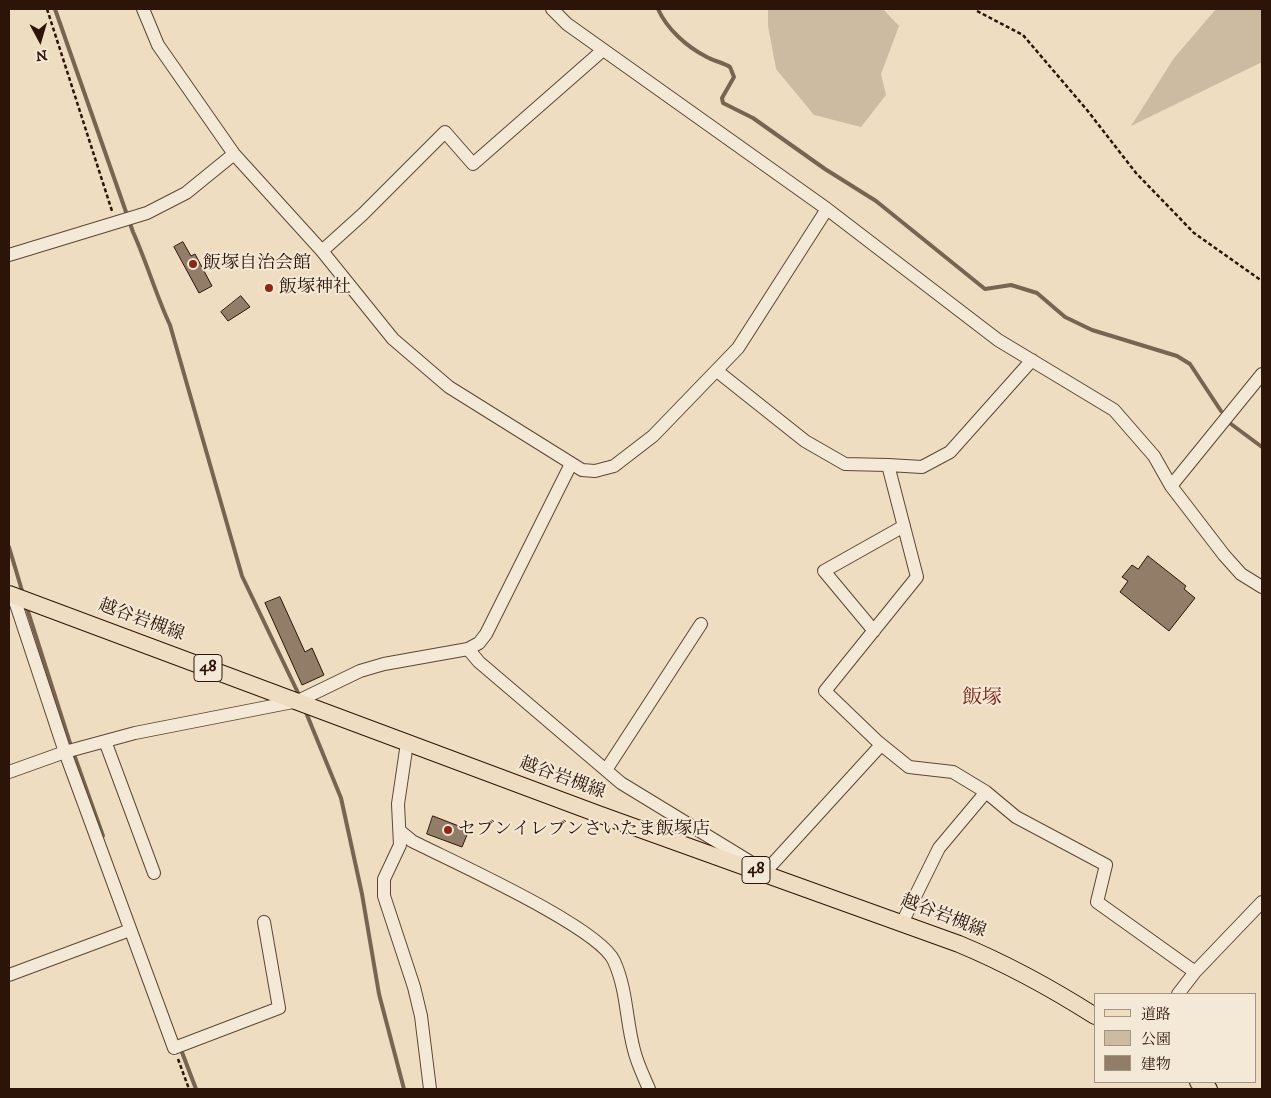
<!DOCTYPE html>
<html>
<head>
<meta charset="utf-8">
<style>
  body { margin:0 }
  #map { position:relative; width:1271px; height:1098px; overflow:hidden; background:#eeddc0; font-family:"IM FELL DW Pica","Noto Serif JP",serif }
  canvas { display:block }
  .frame { position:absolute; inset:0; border:10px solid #2d1408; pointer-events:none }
  .legend { position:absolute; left:1094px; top:993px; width:162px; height:90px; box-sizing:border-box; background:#f4e9d6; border:1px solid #a49484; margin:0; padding:6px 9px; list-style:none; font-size:15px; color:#2d1408 }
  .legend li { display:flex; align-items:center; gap:10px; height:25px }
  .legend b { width:25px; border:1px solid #a49484 }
  .north { position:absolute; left:15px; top:15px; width:50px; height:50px; -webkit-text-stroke:4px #f4e9d6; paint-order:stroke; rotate:174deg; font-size:14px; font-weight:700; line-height:20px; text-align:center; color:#2d1408 }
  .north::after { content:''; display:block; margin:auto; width:18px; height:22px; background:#2d1408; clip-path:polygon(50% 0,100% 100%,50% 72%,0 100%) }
</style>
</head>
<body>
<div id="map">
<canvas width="1271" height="1098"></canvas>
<div class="frame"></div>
<ul class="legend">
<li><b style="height:6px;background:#eeddc0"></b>道路</li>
<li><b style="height:14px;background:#cdbba1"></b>公園</li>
<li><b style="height:14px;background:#917d68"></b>建物</li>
</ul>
<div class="north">N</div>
</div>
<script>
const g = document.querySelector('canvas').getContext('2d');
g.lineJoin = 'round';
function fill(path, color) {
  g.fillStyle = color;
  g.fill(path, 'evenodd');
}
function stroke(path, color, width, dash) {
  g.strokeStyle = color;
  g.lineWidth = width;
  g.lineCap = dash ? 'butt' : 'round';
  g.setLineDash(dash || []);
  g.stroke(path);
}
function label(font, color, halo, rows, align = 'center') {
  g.font = font + ' "IM FELL DW Pica","Noto Serif JP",serif';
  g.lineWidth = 4;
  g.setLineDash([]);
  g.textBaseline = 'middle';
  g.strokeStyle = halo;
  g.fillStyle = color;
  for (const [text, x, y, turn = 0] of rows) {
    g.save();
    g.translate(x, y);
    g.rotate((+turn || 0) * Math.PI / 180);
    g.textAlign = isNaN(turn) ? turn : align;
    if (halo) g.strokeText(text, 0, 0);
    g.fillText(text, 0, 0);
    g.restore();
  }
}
const green = new Path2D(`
  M768 9H883L899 26 881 74 886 95 861 127 814 115 776 69 768 26Z
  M1216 9H1262V62L1131 126 1174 58Z`);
const stream = new Path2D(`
  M55 9 133 232C147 263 156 295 170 325L242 576 300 697
  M658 9C667 29 686 46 705 56 713 61 722 62 730 67L734 77 722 98 723 103 753 118 825 169 876 201 985 289 1011 285 1037 293 1065 317 1092 330 1177 356 1190 364 1221 411
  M1231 424 1262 447
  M9 547 23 594
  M26 605 71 746 103 836
  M305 710 341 798 362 894 379 994 404 1089
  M180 1047 196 1089`);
const building = new Path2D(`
  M183 242 191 256 195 254 212 286 199 293 174 247Z
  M241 296 250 307 228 321 221 312Z
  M1148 556 1186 586 1184 589 1195 598 1169 631 1120 592 1128 581 1122 577 1132 565 1138 569Z
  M280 597 305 652 312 648 324 675 302 685 265 603Z
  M433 816 469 830 462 847 427 834Z`);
const path = new Path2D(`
  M47 9 112 211
  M977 11 1023 35 1087 110 1136 173 1194 233 1262 281
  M178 1059 189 1089`);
const minor = new Path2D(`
  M143 9 158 45 234 154 322 251 393 339 449 387 582 470 595 471 614 466 653 436 738 348 827 209
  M552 9 567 24 827 209 998 340 1114 410 1154 456 1171 486 1224 555 1241 574 1262 587
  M322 251 363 214 445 132 473 164 603 50
  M9 255 147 213 186 193 234 154
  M717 371 805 441 845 464 888 465 917 577 825 691 878 742 909 767 953 772 986 792 1016 817 1106 865 1097 902 1195 972
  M888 465 922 467 950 452 1032 360
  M1171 486 1262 374
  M13 595 65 752 174 1048 279 1008 264 922
  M874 631 824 571 904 526
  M468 649 479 662 621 783 757 866
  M105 741 154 873
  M407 743 398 804 400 845 384 879V896L414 987 421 1016 430 1089
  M606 770 701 624
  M9 772 65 752 135 733 298 701 360 671 384 664 468 649 479 643 486 634 571 464
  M401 832 412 841C451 861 599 927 614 961 627 989 626 1021 634 1050 637 1063 644 1077 649 1089
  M766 871 881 745
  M902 923 939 848 986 792
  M9 975 130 930
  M1178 994 1195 972 1262 902`);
const major = new Path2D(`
  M9 594 598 814 959 944C1007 964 1051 988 1095 1016
  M1198 1082 1209 1089`);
const markers = [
  [193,264,5,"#8f2418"],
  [269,288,5,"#8f2418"],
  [448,830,5,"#8f2418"]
];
const shields = [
  [208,668,28],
  [756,870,28]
];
const shieldNames = [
  ["48",208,668],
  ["48",756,870]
];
const poiNames = [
  ["飯塚自治会館",203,264],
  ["飯塚神社",279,288],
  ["セブンイレブンさいたま飯塚店",458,830]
];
const streetNames = [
  ["越谷岩槻線",141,621,20],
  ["越谷岩槻線",562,779,20],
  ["越谷岩槻線",943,917,21]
];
const quarterNames = [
  ["飯塚",982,699]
];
fill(green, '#cdbba1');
stroke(stream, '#796451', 4);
fill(building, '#917d68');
stroke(building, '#2d1408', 1);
stroke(minor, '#5d4636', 14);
stroke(major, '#2d1408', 18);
stroke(path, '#2d1408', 2.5, [4, 2.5]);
stroke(minor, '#f4e9d6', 12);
stroke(major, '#eeddc0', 16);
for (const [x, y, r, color] of markers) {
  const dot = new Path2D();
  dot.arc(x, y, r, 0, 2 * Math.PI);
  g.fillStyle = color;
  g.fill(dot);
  stroke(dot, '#f4e9d6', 2);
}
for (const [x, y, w] of shields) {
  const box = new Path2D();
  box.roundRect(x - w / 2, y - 13.5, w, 27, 4);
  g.fillStyle = '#f4e9d6';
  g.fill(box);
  stroke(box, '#2d1408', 1);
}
label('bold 16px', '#2d1408', null, shieldNames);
label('18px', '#2d1408', '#f4e9d6', poiNames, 'left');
label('18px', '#2d1408', '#f4e9d6', streetNames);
label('20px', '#7a1f14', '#f4e9d6', quarterNames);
</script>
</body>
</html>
